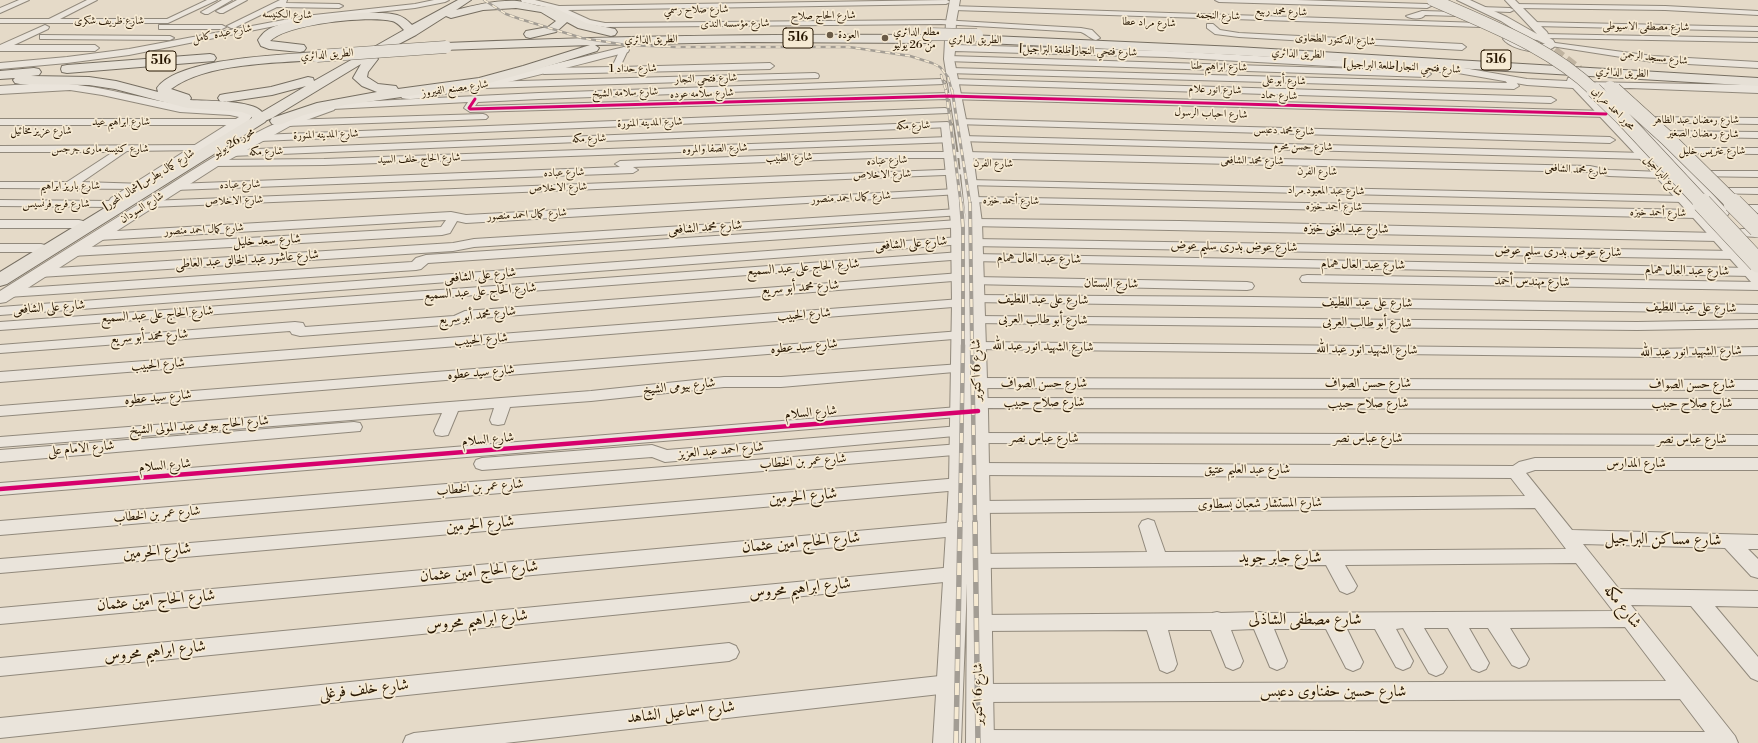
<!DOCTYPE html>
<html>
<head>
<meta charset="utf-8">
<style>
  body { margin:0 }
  canvas { display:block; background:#e5dac8 }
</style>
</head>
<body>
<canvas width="1758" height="743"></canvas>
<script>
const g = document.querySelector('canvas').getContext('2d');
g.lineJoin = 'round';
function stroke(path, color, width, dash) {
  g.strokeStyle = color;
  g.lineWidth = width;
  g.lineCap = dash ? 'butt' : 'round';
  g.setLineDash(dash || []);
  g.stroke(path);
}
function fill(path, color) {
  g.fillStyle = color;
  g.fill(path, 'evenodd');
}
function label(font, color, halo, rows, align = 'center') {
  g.font = font + ' "Libre Bodoni",Amiri,serif';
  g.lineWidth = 3.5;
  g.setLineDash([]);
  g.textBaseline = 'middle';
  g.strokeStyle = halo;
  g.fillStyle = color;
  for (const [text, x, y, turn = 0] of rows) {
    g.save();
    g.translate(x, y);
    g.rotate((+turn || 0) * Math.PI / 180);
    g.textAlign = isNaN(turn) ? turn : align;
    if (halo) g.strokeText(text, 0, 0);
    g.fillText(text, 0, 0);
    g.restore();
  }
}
const tertiaryTunnel = new Path2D(`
  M1554 51 1579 70`);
const minor = new Path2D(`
  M19 0H29L0 13V8Z
  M87 0H97L60 19H167L207 0H217L168 23H0V19H49Z
  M222 0H232L208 14H205L201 12Z
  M237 0H247L223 13H220L216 11Z
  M280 0H287L286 3 339 4 343 6 339 8 277 7 234 28H231L227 26Z
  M434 0H449L445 2 415 8 305 20 129 55 67 63 0 69V63L67 57 129 49 305 16 415 4Z
  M521 0H535L559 6 947 0 950 2 946 4 568 10 590 20 605 23 941 20 1081 28 1092 30 1100 38 1096 40C1090 39 1087 34 1081 32L941 24 605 27 585 24 551 8 522 2Z
  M1215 0H1297L1427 4 1431 6 1427 8 1219 2Z
  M1513 4 1665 6 1758 11V15L1665 10 1516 8H1513Z
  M951 6 1481 23 1485 25 1481 27 954 10 950 8Z
  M1480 7 1510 8 1514 10 1510 12 1483 11 1479 9Z
  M1422 11 1458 12 1462 14 1458 16 1425 15C1422 20 1410 19 1406 16Z
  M1531 22 1758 27V31L1534 26 1530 24Z
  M1207 24H1213L1220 30 1239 33 1462 44 1466 47 1462 50 1239 37 1215 34 1207 28Z
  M45 25 49 27 48 29 14 45H95L99 48 95 51H0V45Z
  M159 25H222L226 27 222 29H159Z
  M1542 34 1758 38V42L1545 38 1541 36Z
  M40 35 170 36 174 38 170 40 43 39H40Z
  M1548 42 1653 56 1758 62V68L1653 62 1551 46 1547 44Z
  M624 47 628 50 620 67 770 63 774 66 770 69 544 74 540 71 544 68 612 67 620 50Z
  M949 56 1427 71 1431 74 1427 77 946 61 945 59Z
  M950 68 1507 83 1505 80 1510 77 1513 78 1519 86 1514 89 947 73 946 71Z
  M815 73 818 74 819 76 818 78 483 88 478 85 483 82Z
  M941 79 946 82 944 84 539 99 478 102 475 106 948 93 1606 111 1611 114 1606 117 948 99 470 112 464 108 468 102 333 109 328 106 333 103 539 93Z
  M952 79 1551 97 1556 100 1551 103 949 84 947 82Z
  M945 108 948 109 950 111 948 113 259 141 254 138 259 135Z
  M483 114 486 115 488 117 486 119 286 126 281 123 286 120Z
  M1637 117 1758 118V124L1634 122 1632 120Z
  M0 119H242L247 122 242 125H0Z
  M959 119 1610 137 1615 140 1610 143 955 124 954 122 955 120Z
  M947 122 951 123 952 125 951 127 231 156 226 153 231 150Z
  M1654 131 1758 132V138L1650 136 1649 134 1650 132Z
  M962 136 1645 153 1650 156 1645 159 958 141 957 139Z
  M950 137 955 140 954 142 324 165 213 166 208 163 213 160 324 159Z
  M200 145 204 146 205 148 204 150 127 151 82 182 145 184 147 186 145 188 141 189 0 188V182H67L113 152H0V146Z
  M1671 148H1758V154L1667 153 1666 151Z
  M874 152H966L1590 166 1609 170 1662 172 1667 175 1662 178 1609 176 1590 172 966 158H874L633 167 638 170 633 173 175 190 169 187 175 184 620 167 615 164 620 161Z
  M966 169 970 170 971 172 970 174 149 207 145 206 143 204 145 202 149 201Z
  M1695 171H1758V177L1691 176 1690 174Z
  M969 180 1684 196 1690 199 1684 202 965 185 963 183Z
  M1711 188H1758V194L1707 193 1705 191Z
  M956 189 962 192 960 194 466 223 457 221 450 233 442 235 72 256 68 255 66 252 68 249 72 248 441 227 446 220 99 240 95 239 93 236 95 233 99 232 451 212 466 215Z
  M972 197 1697 210 1701 212 1703 214 1701 216 1697 218 968 202 966 200Z
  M0 200 112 201 116 202 118 204 116 206 112 207 0 206Z
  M1733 205H1758V213L1729 211 1727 209 1729 207Z
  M958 209 962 211 964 213 962 215 474 247 453 251 40 277 35 276 34 273 35 270 40 269 453 243 474 239Z
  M974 219 1179 221 1718 233 1722 234 1724 237 1722 240 1718 241 970 226 968 223 970 220Z
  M0 220H79L83 221 85 224 83 227 79 228H0Z
  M959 220 963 221 965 224 963 227 428 263 421 269 416 270 8 297 3 296 1 293 3 290 8 289 412 262 416 258 426 255Z
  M1742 229H1758V237L1738 236 1736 233 1738 230Z
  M960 237 964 238 966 241 964 244 0 315V307Z
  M974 239 1735 251 1739 252 1741 255 1739 258 1735 259 970 246 968 243 970 240Z
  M0 244H41L45 245 47 248 45 251 41 252H0Z
  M961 252 965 253 967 256 965 259 0 330V322Z
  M974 254 1751 268 1756 269 1757 272 1756 275 1751 276 970 261 968 258 970 255Z
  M961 273 966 274 968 277 966 280 468 319 457 324 300 336 292 334 290 331 0 353V345L295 322 303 323 305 327 454 316 465 311Z
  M1307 275 1758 282V290L1302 282 1300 279 1302 276Z
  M975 277 1247 282 1252 283 1254 286 1252 289 1247 290 970 284 968 281 970 278Z
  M975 295 1252 297 1758 305V313L970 302 968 299 970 296Z
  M961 299 966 300 968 303 966 306 0 382V372Z
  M976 316 1637 322 1758 320V328L1637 330 971 323 969 320 971 317Z
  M961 331 966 332 968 335 966 338 0 416V406Z
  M977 342 1654 349 1758 347V355L1654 357 972 349 970 346 972 343Z
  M961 364 966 365 968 368 966 371 781 387H724L591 401 510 407 504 424 498 425 492 424 490 420 494 408 458 411 448 435 442 436 436 435 434 431 442 413 0 447V437L591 391 724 377H781Z
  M977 378 1758 380V390L977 388 972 386 969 383 972 380Z
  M977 398 1758 399V409L976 408 978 411 976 415 970 416 0 495V483L971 406 969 403 971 400Z
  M354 422 360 423 362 427 360 431 0 462V450Z
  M960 426 966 427 968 431 966 435 665 462 652 457 482 470 476 468 474 464 476 460 482 458 652 445 667 450Z
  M978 433 1758 435V445L978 443 972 442 970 438 972 434Z
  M960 444 966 446 968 450 966 454 0 535V521L471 482Z
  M1535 458H1758V470H1535L1526 473 1572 530 1758 535V549H1748L1758 559V578L1751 576 1725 548 1583 544 1619 589 1758 591V607L1715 606 1758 657V681L1751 678 1691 606 1631 605 1735 736 1738 743H970L969 740 972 733 980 730 1705 732 1680 699 979 702 971 700 968 693 971 686 979 684 1666 681 1625 627 1510 628 1529 659 1526 665 1519 668 1512 665 1488 628H1469L1489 663 1486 669 1479 672 1472 669 1448 628H1424L1447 667 1443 673 1436 676 1429 673 1403 628 1396 629 1413 661 1410 667 1403 670 1396 667 1375 629H1347L1363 662 1360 668 1353 671 1346 668 1326 629H1274L1287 661 1284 667 1277 670 1270 667 1254 629 1231 630 1243 661 1240 667 1233 670 1226 667 1211 630H1168L1177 664 1174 670 1167 673 1160 670 1147 630 979 631 972 629 969 623 972 617 979 615 1212 613 1217 612 1221 613 1260 612 1264 613 1613 611 1576 563 1345 565 1357 586 1354 591 1347 594 1340 591 1326 565 979 568 972 566 970 561 972 556 979 554 1147 552 1139 526 1142 521 1148 519 1154 521 1165 552 1566 549 1535 508 979 513 973 511 970 507 973 503 979 501 1525 496 1511 478 979 475 973 473 971 469 973 465 979 463 1513 466 1519 462Z
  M960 478 966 480 969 484 966 488 960 490 0 573V559Z
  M957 522 963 524 966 529 963 534 957 536 0 624V608Z
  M954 567 961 569 964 574 961 579 954 581 0 676V658Z
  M729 643 736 646 739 652 736 658 729 661 0 738V718Z
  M949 675 957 678 960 684 957 690 949 693 505 743H403L406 736 414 733Z`);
const tertiary = new Path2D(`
  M950 0H960L956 22 955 45 1166 51 1458 67 1527 79 1567 81 1568 78C1574 76 1576 77 1580 82L1758 85V93L1630 88 1587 89 1650 153 1758 269V284L1752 283 1640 159 1573 88 1527 85 1458 73 1166 57 955 51 954 59 973 155 982 223 988 411 994 743H966L967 583 961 743H933L949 484 952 303 951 224 941 126 943 123H951L953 126 966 222 959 155 944 59 946 22Z
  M1457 0H1470L1507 17 1537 34 1505 0H1515L1547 32 1548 34 1546 36 1553 40 1556 45C1546 57 1512 51 1503 39L1506 34 1518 32 1501 21ZM1521 38 1537 40 1545 44H1528L1514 39Z
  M624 47 628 48 629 50 628 52C567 67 507 85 444 94 431 96 414 101 402 98L400 95 402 92 406 91 493 79Z
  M44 83C96 82 143 101 194 106 209 108 243 103 252 116L246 125 121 204 116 205 111 204 109 201 111 198 239 117 230 115 180 112 102 95 70 90 0 94V86Z
  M1620 102 1624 103 1671 148 1727 210 1729 213 1727 216 1722 217 1717 216 1661 154 1616 109 1614 106 1616 103Z
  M330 103 334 104 336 107 334 110 290 126 218 166 6 302 0 303V291C54 257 108 223 163 189 213 157 273 118 330 103Z`);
const trunk = new Path2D(`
  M260 115 265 116 267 119 265 122 7 284 0 286V272L255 116Z`);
const motorway = new Path2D(`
  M458 0H471L456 10C476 5 497 0 517 1 528 2 541 8 551 6L586 23 615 29 617 32 615 35 611 36 578 28 567 22 556 32 530 38 526 37 524 34 526 31 548 27 556 21 541 12 516 8 483 10 451 18 446 16 416 35 376 56 378 59 368 72 367 77 378 84 396 86 398 89 479 78 523 66 590 45 442 50 440 47 442 44 446 43C606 36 766 34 926 35L930 36 932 39 930 42 926 43 746 42 595 45 599 48 597 51 532 71 479 86 345 105 304 115 282 124 277 125 272 124 270 121 272 118 260 123 255 122 250 115 242 112 187 108 115 89 89 85 20 84 15 83 13 80 15 78 0 79V71L34 68 39 69 41 72 39 75 31 76 89 77 116 81 158 92 157 88C178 58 281 55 317 52L321 53 323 56 321 59 317 60C275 63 205 63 171 89L189 95 191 98 190 100C205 101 253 100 262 112L306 86 272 95 225 102 220 101 218 98 220 95 225 94 271 87 308 77 313 78 314 81 404 30C401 27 397 22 392 21 369 15 287 24 270 41L304 45 306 48 304 51 300 52 269 49 261 46 258 40C260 37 263 33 266 31 287 16 373 9 397 15 404 17 408 21 412 25ZM361 64 353 78 362 86 377 92 317 103 272 118Z
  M969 35 1237 47 1758 78V86L1237 55 965 42 963 39 965 36Z
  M210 54 214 55 216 58 214 61 67 73 62 72 61 69 62 66 67 65Z`);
const railFar4 = new Path2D(`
  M484 0 506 14 520 19 582 38 626 45 675 47H849L910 56 932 63 940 67 948 77 952 91
  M941 75 946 91`);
const railFar3 = new Path2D(`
  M946 90 961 204
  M952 90 970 204`);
const railFar2 = new Path2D(`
  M961 203 963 228V346
  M970 203 972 346`);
const railFar1 = new Path2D(`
  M972 345 975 523
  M960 523 963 345`);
const rail = new Path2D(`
  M975 522 978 743
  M956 743 960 522`);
const motorwayBridgeFar2 = new Path2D(`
  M1433 0C1489 25 1550 47 1595 91
  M927 34 977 35
  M317 56 446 47
  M1610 87 1615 91`);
const motorwayBridgeFar1 = new Path2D(`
  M1594 90 1622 117 1703 204
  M1614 90 1667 138 1734 204`);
const motorwayBridge = new Path2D(`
  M1702 203 1758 263
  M1733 203 1758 228`);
const cyclewayFar1 = new Path2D(`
  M475 99 469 108 470 109 948 96 1606 114`);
const cycleway = new Path2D(`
  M0 489 978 411`);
const markers = [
  [830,35,4,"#6a5b47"],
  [885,38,4,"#6a5b47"]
];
const farStreetnames = [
  ["شارع صلاح رسمي",696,10,-1],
  ["شارع محمد ربيع",1281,12,2],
  ["شارع الكنيسه",287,15,1],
  ["شارع الحاج صلاح",823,16,-1],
  ["شارع النجمه",1218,16,2],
  ["شارع ظريف شكرى",109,21],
  ["شارع مراد عطا",1149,23,2],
  ["شارع مؤسسه الندى",735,24,-1],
  ["شارع مصطفى الاسيوطى",1646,27,1],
  ["شارع عبده كامل",222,34,-11],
  ["الطريق الدائري",651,40,-1],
  ["الطريق الدائري",975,40,1],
  ["شارع الدكتور الطحاوى",1335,40,3],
  ["شارع فتحي النجار[طلعة البراجيل]",1078,51,2],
  ["الطريق الدائري",1298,54,3],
  ["الطريق الدائري",327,55,-4],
  ["شارع مسجد الرحمن",1654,58,6],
  ["شارع ابراهيم طنا",1219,67,2],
  ["شارع فتحي النجار[طلعة البراجيل]",1402,67,3],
  ["شارع حداد 1",633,69,-1],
  ["الطريق الدائري",1622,73,3],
  ["شارع فتحي النجار",706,79,-2],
  ["شارع أبو على",1284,81,2],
  ["شارع مصنع الفيروز",455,89,-8],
  ["شارع انور علام",1215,90,2],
  ["شارع سلامه الشيخ",625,93,-2],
  ["شارع سلامه عوده",702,94,-2],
  ["شارع حماد",1279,96,2],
  ["محور احمد عرابى",1613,109,45],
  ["شارع احباب الرسول",1211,114,2],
  ["شارع رمضان عبد الظاهر",1696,120],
  ["شارع ابراهيم عيد",121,122],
  ["شارع المدينه المنورة",650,123,-2],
  ["شارع مكه",913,126,-2],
  ["شارع عزيز مخائيل",41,131],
  ["شارع محمد دعبس",1284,131,2],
  ["شارع رمضان الصغير",1703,134,1],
  ["شارع المدينه المنورة",326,135,-2],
  ["شارع مكه",589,139,-2],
  ["محور 26 يوليو",234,143,-31],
  ["شارع حسن محرم",1303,147,1],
  ["شارع كنيسه مارى جرجس",100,149],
  ["شارع الصفا والمروه",715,149,-2],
  ["شارع عتريس خليل",1712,151],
  ["شارع مكه",266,152,-2],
  ["شارع الطبيب",789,158,-2],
  ["شارع الحاج خلف السيد",419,159,-2],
  ["شارع عباده",887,161,-3],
  ["شارع محمد الشافعى",1252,161,1],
  ["شارع الفرن",993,164,1],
  ["شارع محمد الشافعى",1576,170,4],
  ["شارع الفرن",1317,172,1],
  ["شارع عباده",564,173,-2],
  ["شارع الاخلاص",882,175,-2],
  ["شارع البراجيل",1663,176,48],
  ["شارع كمال بطرس[شمال المحور]",149,180,-32],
  ["شارع عباده",240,185,-2],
  ["شارع باريز ابراهيم",70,186],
  ["شارع الاخلاص",558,188,-2],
  ["شارع عبد المعبود مراد",1326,191,1],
  ["شارع كمال احمد منصور",851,198,-3],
  ["شارع الاخلاص",234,201,-2],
  ["شارع أحمد خيزه",1011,201,1],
  ["شارع فرج فرنسيس",56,204],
  ["شارع أحمد خيزه",1334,207,1],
  ["شارع السودان",142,208,-32],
  ["شارع أحمد خيزه",1658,213,1],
  ["شارع كمال احمد منصور",527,215,-3],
  ["شارع كمال احمد منصور",204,230,-3]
];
const farPoinames = [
  ["مطلع الدائري",893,32],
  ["من 26 يوليو",893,45],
  ["العودة",838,35]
];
const shields = [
  [798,38,30],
  [1496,60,30],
  [161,61,30]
];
const shieldNames = [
  ["516",798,38],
  ["516",1496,60],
  ["516",161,61]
];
const streetNames = [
  ["شارع محمد الشافعى",705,228,-4],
  ["شارع عبد الغنى خيزه",1346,229,1],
  ["شارع سعد خليل",267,241,-3],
  ["شارع على الشافعى",911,244,-4],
  ["شارع عوض بدرى سليم عوض",1234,247,1],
  ["شارع عوض بدرى سليم عوض",1558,252,1],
  ["شارع عبد العال همام",1039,259,1],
  ["شارع عاشور عبد الخالق عبد العاطى",247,260,-4],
  ["شارع عبد العال همام",1363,265,1],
  ["شارع الحاج على عبد السميع",803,268,-4],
  ["شارع عبد العال همام",1687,271,1],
  ["شارع على الشافعى",480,276,-5],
  ["شارع مهندس أحمد",1532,282,1],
  ["شارع البستان",1111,284,1],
  ["شارع محمد أبو سريع",800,288,-4],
  ["شارع الحاج على عبد السميع",480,292,-4],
  ["شارع على عبد اللطيف",1043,300,1],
  ["شارع على عبد اللطيف",1367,303,1],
  ["شارع على الشافعى",49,308,-4],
  ["شارع على عبد اللطيف",1691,308,1],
  ["شارع الحاج على عبد السميع",157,315,-4],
  ["شارع الحبيب",804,315,-4],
  ["شارع محمد أبو سريع",477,316,-7],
  ["شارع أبو طالب العربى",1043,320,1],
  ["شارع أبو طالب العربى",1367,323,1],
  ["شارع محمد أبو سريع",149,337,-4],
  ["شارع الحبيب",481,340,-4],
  ["شارع سيد عطوه",804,347,-5],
  ["شارع الشهيد انور عبد الله",1043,347,1],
  ["شارع الشهيد انور عبد الله",1367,350,1],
  ["شارع الشهيد انور عبد الله",1691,352,-1],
  ["شارع الحبيب",158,365,-4],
  ["شارع 6 اكتوبر",977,370,-91],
  ["شارع سيد عطوه",481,373,-5],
  ["شارع حسن الصواف",1044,384],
  ["شارع حسن الصواف",1368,384],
  ["شارع حسن الصواف",1692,385],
  ["شارع بيومى الشيخ",679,387,-6],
  ["شارع سيد عطوه",158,398,-5],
  ["شارع صلاح حبيب",1044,403],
  ["شارع صلاح حبيب",1368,404],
  ["شارع صلاح حبيب",1692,404],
  ["شارع السلام",811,413,-5],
  ["شارع الحاج بيومى عبد المولى الشيخ",199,426,-4],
  ["شارع عباس نصر",1044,439],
  ["شارع عباس نصر",1368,439],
  ["شارع السلام",488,440,-5],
  ["شارع عباس نصر",1692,440],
  ["شارع الامام على",81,449,-5],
  ["شارع احمد عبد العزيز",721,451,-5],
  ["شارع عمر بن الخطاب",803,462,-4],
  ["شارع المدارس",1636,464],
  ["شارع السلام",165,466,-5],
  ["شارع عبد العليم عتيق",1247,470],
  ["شارع عمر بن الخطاب",480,488,-5],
  ["شارع المستشار شعبان بسطاوى",1260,504,-1],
  ["شارع عمر بن الخطاب",157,515,-5],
  ["شارع 6 اكتوبر",979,694,-90]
];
const nearStreetnames = [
  ["شارع الحرمين",803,497,-5],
  ["شارع الحرمين",480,525,-5],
  ["شارع مساكن البراجيل",1663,540,1],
  ["شارع الحاج امين عثمان",801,543,-5],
  ["شارع الحرمين",157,552,-5],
  ["شارع جابر جويد",1280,558],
  ["شارع الحاج امين عثمان",479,572,-5],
  ["شارع ابراهيم محروس",800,589,-6],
  ["شارع الحاج امين عثمان",156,601,-5],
  ["شارع مكه",1622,607,52],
  ["شارع مصطفى الشاذلى",1305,620],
  ["شارع ابراهيم محروس",477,621,-6],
  ["شارع ابراهيم محروس",155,652,-6],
  ["شارع خلف فرغلى",364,690,-6],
  ["شارع حسين حفناوى دعبس",1333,692],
  ["شارع اسماعيل الشاهد",681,713,-6]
];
stroke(tertiaryTunnel, '#bfb3a0', 10, [10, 5]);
stroke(minor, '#91897c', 2);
stroke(tertiary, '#91897c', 2);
stroke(trunk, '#766e61', 2);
stroke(motorway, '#766e61', 2);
fill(minor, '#eae4db');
fill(tertiary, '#eae4db');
fill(trunk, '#e6e0d6');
fill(motorway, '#e6e0d6');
stroke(railFar4, '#a39d94', 2.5);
stroke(railFar3, '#a39d94', 3);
stroke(railFar2, '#a39d94', 4);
stroke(railFar1, '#a39d94', 4.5);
stroke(rail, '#a39d94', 5.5);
stroke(railFar4, '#f6ead3', 1.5, [5]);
stroke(railFar3, '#f6ead3', 2, [6]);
stroke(railFar2, '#f6ead3', 2.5, [8]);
stroke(railFar1, '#f6ead3', 3, [10]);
stroke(rail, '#f6ead3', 4, [12]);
stroke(motorwayBridgeFar2, '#766e61', 13, []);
stroke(motorwayBridgeFar1, '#766e61', 16, []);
stroke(motorwayBridge, '#766e61', 20, []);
stroke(motorwayBridgeFar2, '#e6e0d6', 12);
stroke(motorwayBridgeFar1, '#e6e0d6', 15);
stroke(motorwayBridge, '#e6e0d6', 19);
stroke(cyclewayFar1, '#d6006c', 3);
stroke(cycleway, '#d6006c', 4.5);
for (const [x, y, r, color] of markers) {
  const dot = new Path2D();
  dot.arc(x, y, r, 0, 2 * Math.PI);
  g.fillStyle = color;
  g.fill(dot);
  stroke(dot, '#f6ead3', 1.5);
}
label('11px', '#271601', '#f6ead3', farStreetnames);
label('11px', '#271601', '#f6ead3', farPoinames, 'left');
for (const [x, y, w] of shields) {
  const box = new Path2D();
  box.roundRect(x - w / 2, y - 10, w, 20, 3);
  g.fillStyle = '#f6ead3';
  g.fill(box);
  stroke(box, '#271601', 1);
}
label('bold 12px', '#271601', null, shieldNames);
label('13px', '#271601', '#f6ead3', streetNames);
label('16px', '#271601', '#f6ead3', nearStreetnames);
</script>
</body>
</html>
